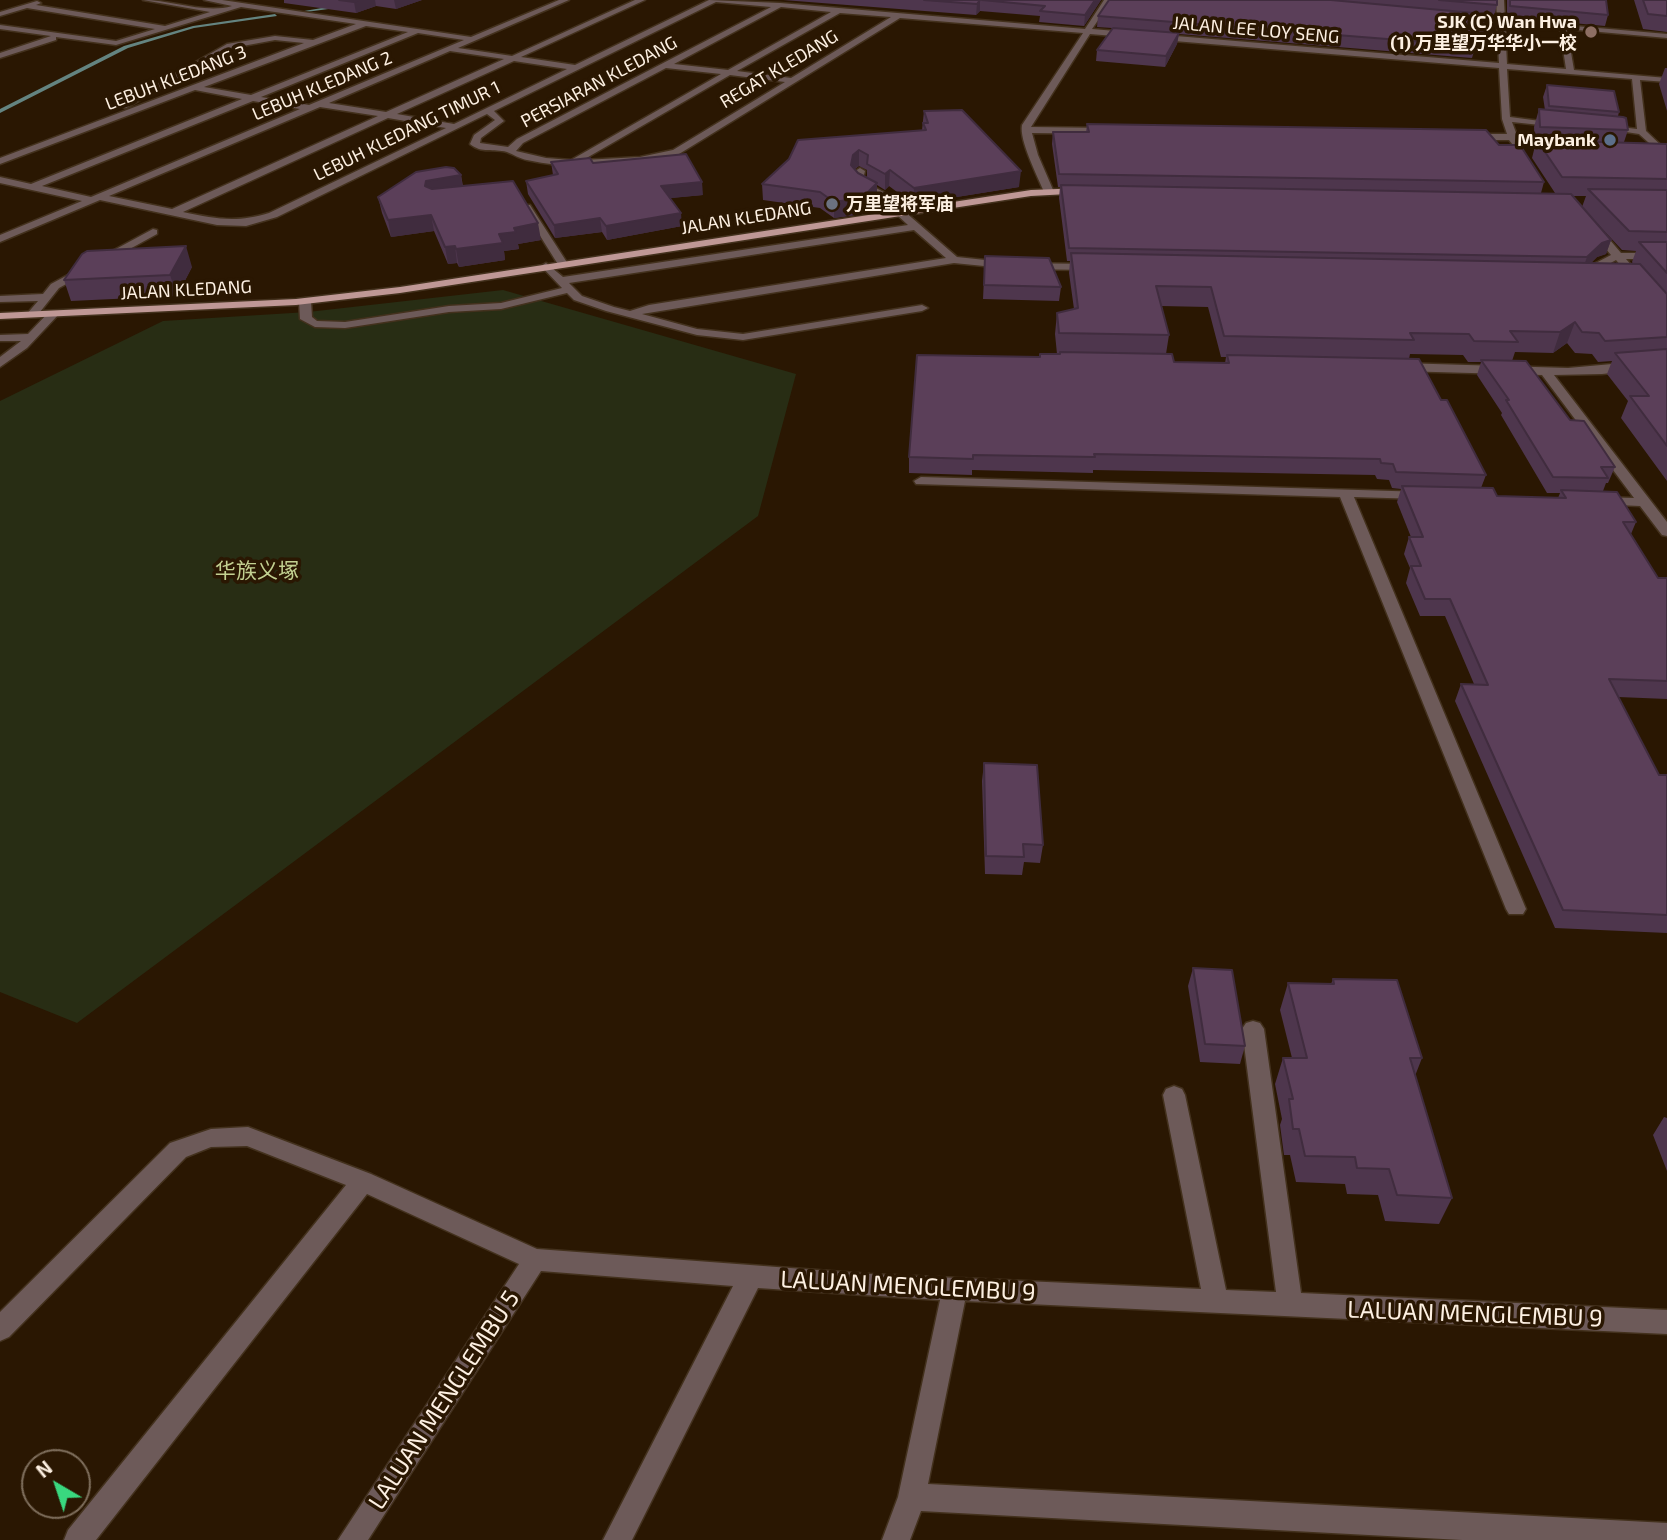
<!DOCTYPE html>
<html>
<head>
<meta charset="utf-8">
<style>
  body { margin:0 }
  #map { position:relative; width:1667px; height:1540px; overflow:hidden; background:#2a1702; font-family:"Exo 2",sans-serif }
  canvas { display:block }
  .north { position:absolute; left:21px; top:1449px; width:70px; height:70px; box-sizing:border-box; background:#2a1702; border:2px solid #7e6e5c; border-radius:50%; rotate:321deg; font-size:19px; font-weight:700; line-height:28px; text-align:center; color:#fdf0e2 }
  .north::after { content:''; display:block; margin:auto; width:24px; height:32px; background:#39d87f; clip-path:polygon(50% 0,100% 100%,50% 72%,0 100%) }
</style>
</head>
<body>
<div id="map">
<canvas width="1667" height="1540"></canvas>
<div class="north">N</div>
</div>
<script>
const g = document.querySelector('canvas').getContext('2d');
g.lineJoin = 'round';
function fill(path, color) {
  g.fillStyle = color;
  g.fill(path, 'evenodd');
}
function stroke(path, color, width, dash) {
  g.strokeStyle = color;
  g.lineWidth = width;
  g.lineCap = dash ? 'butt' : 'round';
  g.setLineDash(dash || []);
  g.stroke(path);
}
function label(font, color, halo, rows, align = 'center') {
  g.font = font + ' "Exo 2","Noto Sans SC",sans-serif';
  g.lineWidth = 7;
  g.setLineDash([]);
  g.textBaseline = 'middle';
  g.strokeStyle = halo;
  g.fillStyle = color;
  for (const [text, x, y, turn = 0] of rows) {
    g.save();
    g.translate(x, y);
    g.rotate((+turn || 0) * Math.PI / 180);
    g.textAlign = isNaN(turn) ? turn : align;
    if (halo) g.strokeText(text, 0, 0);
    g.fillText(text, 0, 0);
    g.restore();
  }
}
const green = new Path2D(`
  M503 290 796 374 758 516 77 1023 0 992V401L163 321 308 312Z`);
const stream = new Path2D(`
  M334 6 336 8 306 12 304 11Z
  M275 14 277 16 194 28 128 48 0 113V109L124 46 193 26Z`);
const minor = new Path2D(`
  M143 0C172 0 205 14 232 6L204 0H222L471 37 559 0H569L458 48 512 56 635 0H645L521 57 575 65 709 0 780 3 1085 29 1104 0H1112L1092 29 1499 63 1497 23 1458 18 1462 16 1497 19 1496 0H1504L1505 20 1667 34V38L1567 29 1574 70 1667 78V82L1640 80 1646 131 1667 151V159L1639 134 1600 128 1604 125 1637 129 1632 79 1507 69 1510 117 1563 124 1559 127 1512 122 1521 146 1516 149 1509 140H1470L1466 137 1470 134H1507L1502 119 1499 68 1090 34 1031 127 1109 128 1113 131 1109 134 1032 133 1038 155 1054 192 1049 195 1044 192C1037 175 1019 140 1022 125L1083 33 900 18 679 154C631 166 576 171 527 160 520 159 513 154 507 152 493 148 482 154 470 144L474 135 495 120 487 114 277 217 246 226 217 225 100 200 0 242V235L82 201 0 183V177L31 184 242 99 195 90 0 164V158L304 43 275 40 232 48 126 108 119 106 227 44 275 36 313 40 356 24 241 7 116 45 56 37V40L0 58V53L51 36 0 29V25L116 41 155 29 27 8 0 16V12L37 1 41 3 36 5 165 26 210 12ZM716 2 771 7 517 139 508 147 480 143 481 138 504 121 494 111ZM781 7 831 12 728 70 674 64ZM840 13 891 17 791 78 737 71ZM1505 24 1560 29 1566 69 1507 64ZM366 26 408 32 251 95 204 87ZM418 33 464 40 309 105 261 97ZM450 51 504 59 386 112 329 103ZM514 61 567 69 454 124 397 114ZM666 68 721 74 571 160 546 158 516 151 523 143ZM730 75 785 82 673 150 640 157 583 160ZM253 101 300 109 91 197 42 186ZM320 107 378 116 172 209 109 196ZM388 118 446 128 269 213C237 223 216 219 183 212Z
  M860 168 865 171 863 179 865 182 915 209 916 211 911 214 904 211 957 257 1014 263 1093 264 1098 267 1093 270 1014 269 954 263 642 314 697 329 743 334 922 305 928 308 922 311 743 340 697 335 606 311 574 300 567 293 501 309 449 312 345 328 315 327 300 319 299 301 305 298 311 301 312 317 317 321 345 322 449 306 501 303 562 288 541 266 546 263 563 277 908 225 895 213 904 211 859 186 853 179 855 171ZM914 230 946 258 649 305 630 311 614 307 582 296 569 283Z
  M524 205H530L568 264 567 266H559L522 207Z
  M1590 226H1598L1621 253H1667V259H1626L1667 306V316L1663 315 1616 260 1598 270 1590 279H1582L1581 277 1590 266 1611 255 1590 230Z
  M153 229 157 230V234L59 288 36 317 26 315 38 301 0 302V296L43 294 51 284Z
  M49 312 59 314 27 348 0 367V357L21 341H0V335L28 334Z
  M1667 359V367L1602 374 1554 375 1667 522V536L1662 535 1640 506 1594 504V498L1599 497 1634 498 1542 375 1400 371 1394 367 1400 363 1568 368Z
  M921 477 1426 492V498L1421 499 1354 497 1526 909 1523 914H1509L1506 909 1340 497 916 484 914 481Z
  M1253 1021 1260 1023 1264 1029 1301 1293 1667 1310V1334L965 1301 928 1484 1667 1523V1540H1462L921 1511 910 1540H882L898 1497 940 1300 758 1288 632 1540H603L733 1286 541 1271 368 1540H338L519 1264 367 1194 96 1540H64L68 1530 346 1185 247 1146 211 1147 186 1157 9 1337 0 1341V1312L170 1143 211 1129 248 1127 371 1174 537 1249 870 1274 1201 1289 1163 1095 1166 1089 1174 1086 1182 1089 1185 1095 1226 1290 1276 1292 1242 1029 1246 1023Z`);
const major = new Path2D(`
  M1084 188 1089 191 1087 193 1031 196 400 293 296 305 0 319V313L296 299 400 287 1031 190Z`);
const wall = new Path2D(`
  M284 0H422L396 9 376 6 356 13 284 3Z
  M783 0H1101L1084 26 1039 22 1040 16 980 11 976 15Z
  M1109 0H1497V5L1494 16 1485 15 1486 37 1483 49 1475 48 1472 58 1179 34 1177 44 1165 67 1096 61 1097 50 1112 28 1097 27 1098 16Z
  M1507 0H1606L1608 15 1605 26 1507 17Z
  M1634 0H1667V32L1643 29Z
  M1665 68H1667V111L1659 84Z
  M1547 85 1619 112 1618 116 1628 130 1624 142 1667 144V481L1621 418 1628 401 1607 374 1612 361 1598 362 1592 354 1575 353 1567 343 1553 353 1515 352 1512 361 1615 467 1608 483H1606L1603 491 1636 522 1631 534 1658 578H1667V699L1618 697 1659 775H1667V933L1555 928 1455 701 1461 684H1474L1445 616H1420L1406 583 1410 568 1404 554 1409 537H1411L1397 502 1401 489 1392 488 1389 480 1377 479 1375 475 1093 470V473L972 470V475L909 473V457L1039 357 1040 354H1057L1055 334 1057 313 1074 309 1069 273 1070 261H1067L1059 198 1060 187H1058L1052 144 1053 132H1086L1087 124 1499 145 1544 182 1541 193H1555L1532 158 1535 146 1534 127 1539 109 1545 110 1543 97ZM1573 196H1586L1582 207ZM1592 218 1622 250 1636 251 1632 262 1633 264 1591 263 1597 257 1606 254 1611 240ZM1161 306 1208 307 1221 357H1226L1225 363 1174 362 1166 354 1169 335ZM1410 354 1463 355 1468 362H1481L1477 375 1502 413 1501 415 1547 493H1560L1558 498 1497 496 1481 488 1486 475 1441 400 1409 359Z
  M924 111 1019 187 913 204 889 186 885 190 877 185V199L862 214 834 218 820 208 763 200 762 184 789 159 922 130ZM859 166 867 170V177L858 173 855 169Z
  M551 162 593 163 703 195 670 198 682 226 607 240 602 232 555 238 528 194 526 181 553 175Z
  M461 175 463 186 541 240 518 244 519 249 504 251 505 260 459 267 457 263 448 264 434 231 391 237 382 213 378 197Z
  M985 256 1061 287 1059 301 983 299Z
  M192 267 177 296 71 301 64 280Z
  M984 763 1043 845 1040 863 1024 862 1022 875 985 874 982 781Z
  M1193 968 1245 1046 1240 1064 1200 1062 1188 986Z
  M1333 979 1422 1058 1415 1076 1452 1198 1439 1224 1385 1221 1378 1195 1347 1194 1345 1184 1296 1182 1290 1155H1284L1280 1125 1282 1119 1275 1084 1283 1058H1292L1280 1010 1288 983 1331 984Z
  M1664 1117 1667 1118V1171L1653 1135Z`);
const shadedWall = new Path2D(`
  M359 0H375L376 6 356 13 354 2Z
  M394 0H422L396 9Z
  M980 0V11L976 15 977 4Z
  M1095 0H1101L1084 26 1085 15Z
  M1179 33 1177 44 1165 67 1166 56Z
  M859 150V166L852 170 851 165 853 155Z
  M890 170 889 186 885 190V174Z
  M1021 171 1019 187 913 204 914 188Z
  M461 175 463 191 429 197 425 186 426 181Z
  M702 182 703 195 662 199 661 186Z
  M877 183V199L862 214 834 218V202Z
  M681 213 682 226 607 240 606 226Z
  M431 215 434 231 391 237 388 220Z
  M600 218 602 232 555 238 554 225Z
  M538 223 541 240 518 244 519 249 504 251 505 260 459 267 456 249 514 228Z
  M1611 240 1606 254 1597 257 1582 271 1587 257 1602 243Z
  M186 246 192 267 177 296 170 275Z
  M455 246 457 263 448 264 445 247Z
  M1575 322 1567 343 1553 353 1560 332Z`);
const building = new Path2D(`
  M339 0H359L354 2Z
  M924 0H980L977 4Z
  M982 0H1095L1085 15 1040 11 1045 6Z
  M1109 0H1331L1485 14 1486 37 1475 36V46L1098 16Z
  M1439 0H1497V5Z
  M1510 0H1606L1608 15 1510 6Z
  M1643 0H1667V16L1648 14Z
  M1113 28 1179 33 1166 56 1097 50Z
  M1547 85 1614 91 1619 112 1549 106Z
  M1539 109 1623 117 1626 118 1628 130 1540 127Z
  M962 110 1021 171 914 188 890 170 885 174 867 164 868 155 859 150 853 155 851 165 858 173 877 183 862 198 834 202 820 192 762 184 789 159 798 140 926 130 923 123H928L924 111Z
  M1087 124 1486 130 1499 145H1520L1544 182 1059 174 1053 132H1089Z
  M1537 140 1667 144V179L1562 177Z
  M686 154 702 182 661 186 681 213 606 226 600 218 554 225 526 181 558 174 551 162 590 158 593 163Z
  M446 167 454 168 461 175 426 181 425 186 432 189 513 181 538 223 514 228 516 232 499 234 503 243 456 249 455 246 445 247 431 215 388 220 378 197 416 172Z
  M1061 185 1571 194 1611 240 1602 243 1587 257 1069 248Z
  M1588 189 1667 190V232L1629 231Z
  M1639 242H1667V273Z
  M186 246 170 275 64 280 82 254 87 251Z
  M1071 253 1640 264 1667 294V337L1605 341 1599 333 1582 332 1575 322 1560 332 1510 331 1518 342 1474 341 1469 334 1410 333 1414 340 1224 336 1211 287 1156 286 1169 335 1059 333 1057 313 1078 308Z
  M985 256 1049 258 1061 287 984 285Z
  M1667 349V446L1630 396H1649L1615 353Z
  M1060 352 1172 354 1174 362 1229 363 1227 355 1419 359 1441 400H1447L1486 475 1396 472 1393 464 1381 463 1380 459 1094 454 1095 457 973 455V459L909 457 917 355 1040 357V354H1060Z
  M1481 360 1526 361 1570 420 1584 421 1615 467H1601L1608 478 1553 477 1506 400H1509Z
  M1402 486 1493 488 1497 496 1566 498 1561 490 1617 492 1636 522H1623L1658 578H1667V681L1609 679 1659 775H1667V915L1563 910 1461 684 1488 685 1450 599H1425L1411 566H1421L1409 537H1423Z
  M984 763 1037 765 1043 845 1023 844 1024 857 986 856Z
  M1193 968 1232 970 1245 1046 1205 1044Z
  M1333 979 1397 980 1422 1058H1410L1452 1198 1397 1195 1389 1169 1357 1168 1355 1157 1305 1156 1299 1129H1293L1289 1099H1293L1283 1058H1307L1288 983 1334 984Z`);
const markers = [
  [1591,32,7,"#8d6e63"],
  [1610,140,7,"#5c6f8a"],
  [832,204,7,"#6b7280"]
];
const farPoinames = [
  ["SJK (C) Wan Hwa",1577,22],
  ["(1) 万里望万华华小一校",1577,43],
  ["Maybank",1596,140],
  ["万里望将军庙",846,204,"left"]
];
const farStreetnames = [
  ["JALAN LEE LOY SENG",1256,30,5],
  ["REGAT KLEDANG",779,69,-31],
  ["LEBUH KLEDANG 3",176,78,-21],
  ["PERSIARAN KLEDANG",599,82,-28],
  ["LEBUH KLEDANG 2",322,86,-23],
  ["LEBUH KLEDANG TIMUR 1",407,131,-26],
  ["JALAN KLEDANG",746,218,-9],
  ["JALAN KLEDANG",186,290,-3]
];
const parkNames = [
  ["华族义塚",257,571]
];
const nearStreetnames = [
  ["LALUAN MENGLEMBU 9",908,1286,3],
  ["LALUAN MENGLEMBU 9",1475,1314,2],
  ["LALUAN MENGLEMBU 5",444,1400,-57]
];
fill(green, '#282d14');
fill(stream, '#648480');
stroke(minor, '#43311d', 3);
stroke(major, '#43311d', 3);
fill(minor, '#6d5a59');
fill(major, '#bf9896');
fill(wall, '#4e364d');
fill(shadedWall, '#402c3e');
fill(building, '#5b3f59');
stroke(building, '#402c3e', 2);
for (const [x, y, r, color] of markers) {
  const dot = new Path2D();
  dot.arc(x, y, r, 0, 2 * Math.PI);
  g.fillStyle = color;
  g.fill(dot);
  stroke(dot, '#2a1702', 2.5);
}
label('bold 18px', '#fdf0e2', '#2a1702', farPoinames, 'right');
label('18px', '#fdf0e2', '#2a1702', farStreetnames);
label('21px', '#c2d091', '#2a1702', parkNames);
label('24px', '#fdf0e2', '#2a1702', nearStreetnames);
</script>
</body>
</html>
